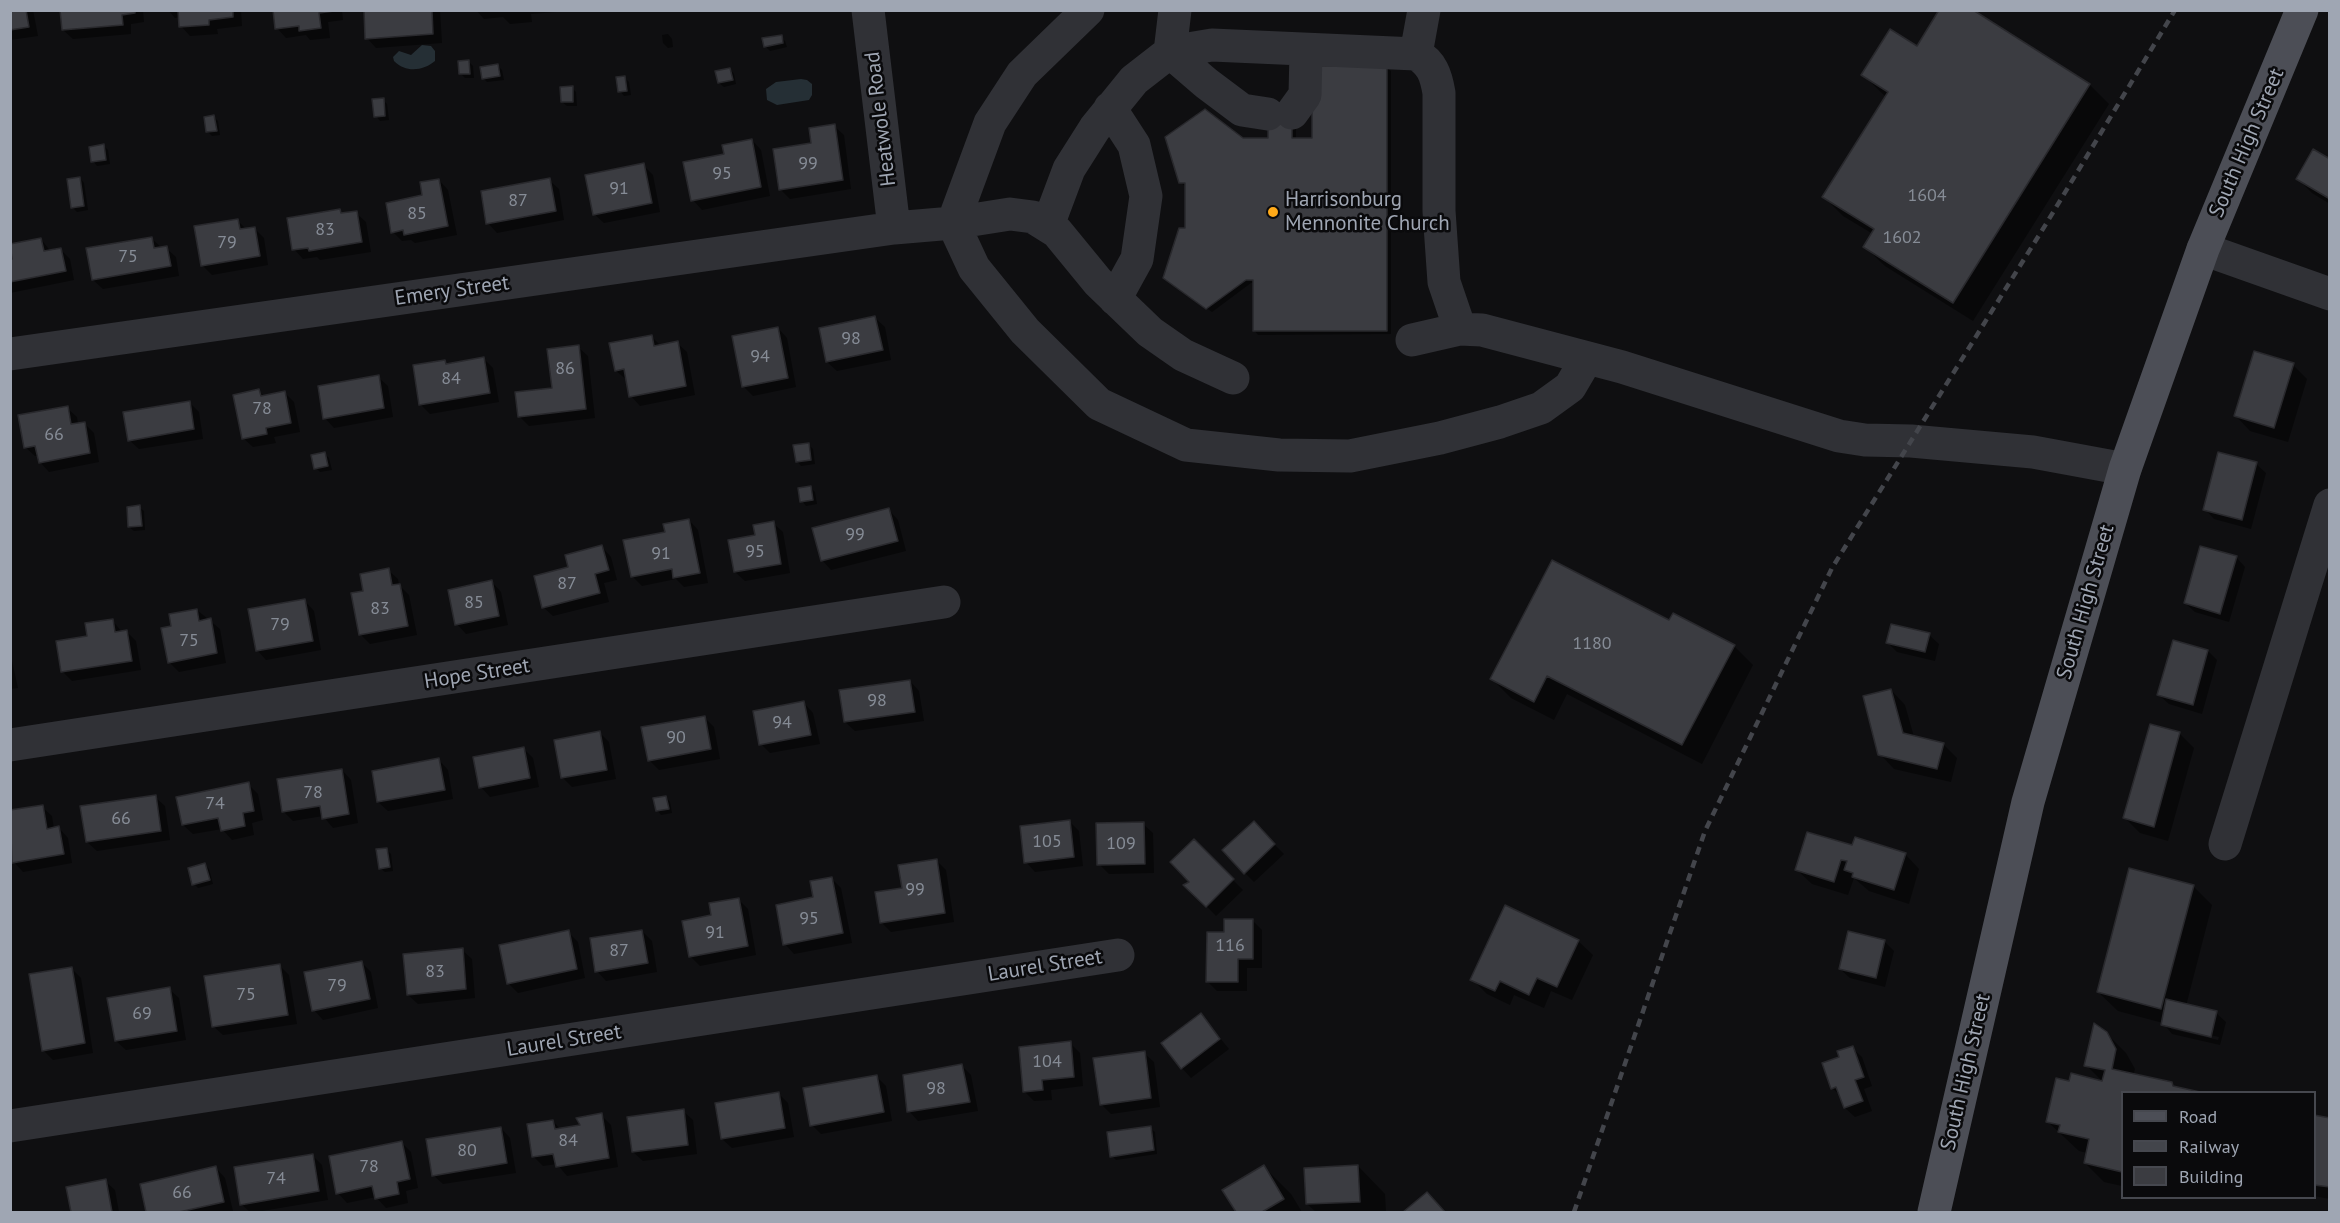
<!DOCTYPE html>
<html>
<head>
<meta charset="utf-8">
<style>
  body { margin:0 }
  #map { position:relative; width:2340px; height:1223px; overflow:hidden; background:#0f0f11; font-family:"PT Sans",sans-serif }
  canvas { display:block }
  .frame { position:absolute; inset:0; border:12px solid #9fa6b3; pointer-events:none }
  .legend { position:absolute; left:2121px; top:1091px; width:195px; height:108px; box-sizing:border-box; background:#0a0a0c; border:2px solid #46484f; margin:0; padding:8px 10px; list-style:none; font-size:18px; color:#9fa6b3 }
  .legend li { display:flex; align-items:center; gap:12px; height:30px }
  .legend b { width:30px; border:2px solid #46484f }
</style>
</head>
<body>
<div id="map">
<canvas width="2340" height="1223"></canvas>
<div class="frame"></div>
<ul class="legend">
<li><b style="height:8px;background:#4c4e56"></b>Road</li>
<li><b style="height:8px;background:#43454b"></b>Railway</li>
<li><b style="height:16px;background:#3b3c41"></b>Building</li>
</ul>
</div>
<script>
const g = document.querySelector('canvas').getContext('2d');
g.lineJoin = 'round';
function fill(path, color) {
  g.fillStyle = color;
  g.fill(path, 'evenodd');
}
function stroke(path, color, width, dash) {
  g.strokeStyle = color;
  g.lineWidth = width;
  g.lineCap = dash ? 'butt' : 'round';
  g.setLineDash(dash || []);
  g.stroke(path);
}
function label(font, color, halo, rows, align = 'center') {
  g.font = font + ' "PT Sans",sans-serif';
  g.lineWidth = 5;
  g.setLineDash([]);
  g.textBaseline = 'middle';
  g.strokeStyle = halo;
  g.fillStyle = color;
  for (const [text, x, y, turn = 0] of rows) {
    g.save();
    g.translate(x, y);
    g.rotate((+turn || 0) * Math.PI / 180);
    g.textAlign = isNaN(turn) ? turn : align;
    if (halo) g.strokeText(text, 0, 0);
    g.fillText(text, 0, 0);
    g.restore();
  }
}
const water = new Path2D(`
  M422 45 431 46 435 51V61C423 71 406 73 394 61L393 57 399 51 411 55Z
  M801 79 807 80 812 84V95L809 100 777 105 767 100 766 89 776 82Z`);
const shadow = new Path2D(`
  M10 10H33L38 36 10 40Z
  M61 10H143L144 22 131 24V34L73 39 63 30Z
  M168 10H241L242 26 217 29 218 34 190 36 181 26 180 17 175 18Z
  M275 10H342L343 20 328 22 330 38 310 40 306 35 286 38 277 28Z
  M365 10H440L442 43 376 48 367 38Z
  M476 10H556V12L531 14 532 22 510 24 503 17 484 19Z
  M1970 10 2090 85 2109 104 1973 321 1885 266 1865 247 1873 234 1843 216 1824 197 1886 97 1863 75 1918 48Z
  M668 34 672 39 673 47 668 48 663 43 662 35Z
  M781 37 785 41 787 47 770 51 766 47Z
  M469 62 473 66 474 78H465L461 74Z
  M498 66 502 70 504 80 487 82 483 78Z
  M1386 67 1391 71V334L1258 335 1254 330V283H1251L1212 312 1170 282 1186 229V187L1180 182 1269 139 1296 108V139H1313Z
  M730 69 734 74 736 84 724 87 719 83Z
  M624 77 629 82 631 95 624 96 620 91Z
  M572 88 576 92 577 106H567L562 102Z
  M383 100 387 104 389 120 380 121 376 116Z
  M214 117 218 121 220 135 212 136 208 132Z
  M834 126 844 135 851 189 790 199 780 189Z
  M752 140 761 150 770 196 702 210 693 200 726 155Z
  M104 146 108 150 110 164 97 166 93 161Z
  M2330 161V204L2312 193 2298 179Z
  M643 165 653 175 660 212 604 223 594 214Z
  M80 178 84 183 88 210 77 212 72 207Z
  M439 180 448 190 457 235 415 243 411 240 402 241 393 232Z
  M549 180 559 189 564 220 497 233 488 223Z
  M340 210 344 214 356 213 366 222 371 252 320 260 317 257 303 259 294 249Z
  M238 221 247 230 254 228 264 238 268 265 212 275 202 265Z
  M151 238 162 248H166L176 257 179 276 103 289 93 280Z
  M41 239 51 252 61 250 70 259 74 280 10 293V261Z
  M875 318 885 327 891 360 837 371 827 362Z
  M778 328 787 338 796 387 753 396 743 386Z
  M651 336 661 346 677 343 687 352 695 395 640 406 631 396 627 380 616 371Z
  M578 347 588 356 595 418 529 426 519 416 553 390Z
  M484 359 493 368 499 402 430 414 421 405 444 361 448 365Z
  M2293 365 2307 379 2288 442 2250 431 2236 416Z
  M378 377 388 386 393 417 334 428 325 418Z
  M259 391 264 396 284 392 294 402 300 432 274 437 276 443 253 447 243 438Z
  M189 402 199 412 203 439 139 449 129 440Z
  M67 408 77 417 78 424 84 423 94 433 99 462 49 472 40 462 39 456H35L25 447Z
  M808 444 813 449 815 464 801 466 797 461Z
  M324 453 329 458 332 470 320 472 316 468Z
  M2256 464 2266 473 2251 529 2214 519 2205 509Z
  M811 488 815 492 817 504 806 506 802 501Z
  M139 507 144 511 145 530 134 531 129 527Z
  M889 510 898 520 906 551 831 570 822 560Z
  M689 520 698 530 708 583 684 587 676 579 642 586 632 576 667 533Z
  M773 523 783 532 790 573 745 581 735 572 757 536Z
  M602 547 611 557 617 580 604 583 609 602 553 616 543 607 569 568Z
  M2236 557 2245 567 2229 622 2195 612 2185 603Z
  M388 570 398 579 399 585 409 595 417 635 370 644 361 635 365 592Z
  M492 582 501 592 508 625 466 634 457 624Z
  M305 601 314 611 321 650 266 660 257 650Z
  M197 610 220 629 226 663 179 672 169 662 172 627Z
  M112 620 122 632H127L136 641 141 670 72 681 62 671 89 637Z
  M1670 622 1734 646 1753 665 1702 764 1567 694 1554 720 1511 698 1492 679Z
  M1929 635 1939 644 1935 661 1897 652 1888 643Z
  M2208 651 2217 660 2202 714 2169 704 2159 695Z
  M10 652 18 688 10 689Z
  M910 681 919 691 924 721 855 731 845 722Z
  M1891 690 1905 705 1914 737 1943 744 1957 758 1951 782 1894 769 1880 754Z
  M804 703 813 713 820 744 770 753 761 744Z
  M704 717 714 727 720 759 659 770 649 760Z
  M600 733 609 742 616 779 572 787 562 777Z
  M2179 733 2194 748 2168 841 2140 833 2125 818Z
  M524 749 533 758 539 787 490 797 481 787Z
  M439 760 448 770 453 799 388 811 378 802Z
  M342 770 351 780 358 823 333 828 323 816 293 821 284 812Z
  M248 784 258 794 263 820 252 823 254 835 232 840 222 829 193 834 183 825Z
  M155 797 165 806 170 840 97 851 87 842Z
  M666 797 670 802 672 813 661 815 657 810Z
  M42 807 52 816 54 829 59 828 68 838 72 863 23 872 14 862 10 843V812Z
  M1070 822 1079 831 1083 866 1035 872 1026 862Z
  M1143 824 1153 833 1154 873 1109 874 1099 864Z
  M1263 833 1284 854 1254 882 1245 873Z
  M1194 841 1243 890 1216 916 1186 885 1191 882Z
  M1853 847 1905 854 1919 869 1909 904 1869 891 1854 878 1848 895 1812 884 1797 870Z
  M386 849 391 854 393 871 385 872 380 868Z
  M936 860 946 870 954 922 891 932 881 922 904 889Z
  M205 865 209 869 213 884 198 888 194 884Z
  M832 879 841 888 852 943 794 954 785 944 815 898Z
  M2193 886 2212 905 2186 1006 2216 1013 2226 1022 2220 1045 2172 1034 2163 1023 2118 1011 2098 992ZM2171 1026 2219 1037 2218 1040 2171 1029Z
  M738 899 748 909 756 955 700 966 690 956 713 916Z
  M1253 921 1262 930V968H1247V991H1217L1207 981 1225 934Z
  M642 931 652 941 657 972 606 981 597 971Z
  M568 932 578 942 585 978 518 993 508 983Z
  M1578 941 1593 955 1572 1000 1551 991 1544 1008 1514 995 1510 1005 1487 994 1472 979Z
  M1884 941 1894 951 1885 987 1850 978 1840 969Z
  M462 950 472 959 475 998 418 1004 408 995Z
  M361 962 371 972 378 1008 323 1020 314 1010Z
  M280 966 289 975 297 1024 223 1035 213 1026Z
  M71 968 81 978 93 1053 53 1060 43 1050Z
  M169 989 179 998 186 1040 126 1050 116 1041Z
  M1201 1015 1229 1049 1191 1078 1182 1068Z
  M2106 1033 2126 1053 2135 1069 2133 1076 2171 1084 2176 1088 2193 1092H2122V1186L2104 1182 2085 1163 2087 1153 2079 1151 2048 1122 2070 1083 2103 1082 2086 1065Z
  M1070 1043 1080 1053 1083 1086 1051 1090 1052 1100 1034 1101 1025 1092Z
  M1852 1048 1862 1057 1872 1086 1864 1089 1872 1111 1855 1117 1845 1108 1842 1097 1832 1088 1841 1058Z
  M1144 1053 1154 1062 1160 1107 1111 1114 1101 1104Z
  M961 1065 971 1075 978 1111 918 1121 909 1111Z
  M876 1076 886 1086 892 1121 821 1134 812 1125Z
  M778 1093 788 1103 794 1137 732 1148 722 1139Z
  M683 1111 693 1120 697 1154 643 1161 633 1152Z
  M601 1115 611 1125 618 1167 567 1176 557 1164 543 1166 534 1157 553 1121 561 1130 583 1126Z
  M2314 1117 2330 1119V1199L2314 1196Z
  M501 1128 510 1138 516 1173 443 1184 433 1175Z
  M1150 1128 1155 1132 1157 1154 1116 1160 1112 1156Z
  M402 1143 411 1152 418 1188 406 1191 408 1203 386 1208 376 1197 347 1203 338 1193Z
  M312 1155 322 1165 328 1200 256 1212H250L241 1204Z
  M1358 1166 1385 1194 1386 1212H1316L1307 1204Z
  M1264 1167 1291 1194 1302 1212H1237L1224 1190Z
  M216 1168 225 1178 233 1211 147 1212 141 1186Z
  M105 1181 115 1190 119 1212H72L68 1188Z
  M1427 1194 1446 1212H1406Z`);
const building = new Path2D(`
  M10 10H26L29 27 10 30Z
  M60 10H135V13L122 15 123 25 62 30Z
  M178 10H233V17L209 20V25L179 27Z
  M273 10H334V11L319 13 321 28 299 31V26L275 29Z
  M364 10H432L433 34 365 39Z
  M1939 10H1973L2090 84 1953 303 1863 247 1874 229 1822 197 1888 92 1861 75 1890 29 1917 46Z
  M782 35 783 43 764 47 762 38Z
  M469 60 470 74H459L458 61Z
  M498 64 500 76 482 79 480 67Z
  M1387 65V331H1253V280H1246L1206 309 1163 278 1179 228H1185V183H1179L1165 137 1205 109 1243 138H1268V103H1292V138H1312V66Z
  M730 68 733 80 718 83 715 71Z
  M625 76 627 91 618 92 616 77Z
  M573 86V102H561L560 87Z
  M384 98 385 116 374 117 372 99Z
  M214 115 217 131 206 132 204 117Z
  M835 124 843 180 779 190 773 149 811 143 809 128Z
  M752 139 761 187 691 201 683 162 724 154 722 145Z
  M104 144 106 160 91 162 89 147Z
  M2313 149 2330 159V199L2296 179Z
  M644 163 652 203 593 215 585 175Z
  M80 177 84 206 71 208 67 179Z
  M550 178 556 211 486 224 481 191Z
  M439 179 448 226 404 235 403 230 391 233 386 203 422 195 420 182Z
  M340 209 341 213 357 211 362 242 309 251 308 248 292 250 287 218Z
  M238 219 240 229 255 227 260 256 201 266 194 226Z
  M152 237 154 248 167 246 171 266 92 280 86 248Z
  M41 238 44 251 61 248 66 271 10 282V260L12 259 10 244Z
  M875 316 883 350 826 362 819 328Z
  M778 327 788 378 742 387 732 336Z
  M652 335 654 346 678 341 686 386 629 397 624 369 615 371 609 343Z
  M579 345 586 409 518 417 515 392 552 388 547 349Z
  M2254 351 2294 363 2274 428 2234 416Z
  M484 357 490 393 419 405 413 365 445 360 446 364Z
  M379 375 384 408 323 419 318 386Z
  M259 389 261 396 285 391 291 423 266 428 267 434 242 439 233 395Z
  M190 401 194 429 128 441 123 412Z
  M68 406 71 424 85 422 90 453 39 463 35 446 24 448 18 415Z
  M809 443 811 460 796 462 793 445Z
  M325 452 328 466 314 469 311 455Z
  M2218 452 2257 462 2242 520 2203 510Z
  M811 486 813 500 800 502 798 488Z
  M140 505 142 526 128 527 127 507Z
  M889 508 898 541 821 561 812 528Z
  M689 519 700 573 673 578 672 569 631 577 623 540 665 532 663 524Z
  M774 521 781 564 734 572 728 540 755 535 753 525Z
  M602 545 609 570 595 574 600 593 542 608 534 576 568 567 565 555Z
  M2200 546 2237 556 2220 614 2184 603Z
  M1552 560 1669 620 1673 613 1735 645 1682 745 1547 676 1534 702 1490 679Z
  M389 568 392 585 400 584 408 626 359 635 351 593 363 591 360 574Z
  M492 580 499 616 455 625 448 590Z
  M305 599 313 641 256 651 248 609Z
  M197 609 199 621 211 618 217 653 168 663 161 628 171 626 169 614Z
  M113 619 115 632 127 630 132 661 61 672 56 641 87 636 85 623Z
  M1891 624 1930 633 1925 652 1886 643Z
  M2173 640 2208 650 2193 705 2157 695Z
  M910 680 915 712 844 722 839 690Z
  M1891 689 1903 733 1944 743 1937 769 1878 755 1863 696Z
  M804 701 811 735 759 745 753 711Z
  M705 716 711 749 648 761 641 727Z
  M2150 724 2180 732 2154 827 2123 818Z
  M600 731 607 770 561 778 554 740Z
  M524 747 530 778 479 788 473 757Z
  M439 758 445 790 377 802 372 771Z
  M342 769 349 814 322 819 320 806 282 812 277 779Z
  M249 782 254 811 243 813 245 826 221 831 218 818 182 825 176 797Z
  M156 795 161 831 86 842 80 806Z
  M666 796 669 809 656 811 653 798Z
  M43 805 47 829 59 826 64 854 12 863 10 810Z
  M1070 820 1074 857 1024 863 1020 826Z
  M1254 821 1275 844 1244 874 1222 850Z
  M1144 822 1145 864 1097 865 1096 823Z
  M1807 832 1852 845 1855 837 1906 853 1894 890 1852 877 1853 873 1844 870 1847 861 1841 860 1834 882 1795 870Z
  M1194 839 1234 879 1206 907 1183 885 1189 882 1170 862Z
  M387 848 390 867 379 869 376 849Z
  M937 859 945 913 880 923 875 892 902 888 898 865Z
  M205 863 210 880 192 885 188 868Z
  M2129 868 2194 885 2161 1009 2097 992Z
  M832 877 843 933 783 945 776 905 813 897 810 881Z
  M739 898 748 946 689 957 682 921 711 915 709 903Z
  M1505 905 1579 940 1557 987 1537 978 1529 995 1500 981 1495 991 1470 980Z
  M1224 919H1253V959H1238V982H1206L1207 932H1224Z
  M569 930 577 969 507 984 499 945Z
  M642 930 648 963 595 972 590 938Z
  M1848 931 1885 940 1876 978 1839 969Z
  M463 948 466 989 407 995 403 954Z
  M362 961 370 999 312 1011 304 972Z
  M280 964 288 1015 212 1027 204 976Z
  M72 967 85 1043 42 1051 29 974Z
  M170 987 177 1031 115 1041 107 998Z
  M2166 999 2217 1011 2211 1037 2161 1025Z
  M1201 1013 1220 1039 1181 1069 1161 1043Z
  M2094 1023 2107 1032 2116 1049 2112 1069 2172 1082 2173 1086 2200 1092H2122V1172L2084 1163 2089 1139 2058 1132 2060 1125 2046 1122 2056 1078 2069 1081 2071 1073 2102 1081 2105 1070 2084 1066Z
  M1071 1041 1074 1077 1042 1080 1043 1090 1023 1092 1019 1047Z
  M1853 1046 1864 1077 1855 1080 1863 1101 1844 1108 1836 1087 1831 1089 1822 1063 1839 1057 1837 1051Z
  M1145 1051 1151 1098 1100 1105 1093 1058Z
  M962 1064 970 1102 907 1112 903 1075Z
  M877 1075 884 1112 810 1126 803 1088Z
  M779 1092 785 1128 721 1139 715 1103Z
  M684 1109 688 1145 632 1152 627 1117Z
  M602 1113 609 1158 556 1167 553 1154 532 1157 527 1124 553 1120 555 1129 580 1125 576 1118Z
  M2314 1115 2330 1118V1187L2314 1185Z
  M1151 1126 1154 1150 1110 1157 1107 1132Z
  M501 1127 507 1163 432 1176 426 1139Z
  M402 1141 410 1179 397 1182 399 1194 375 1199 372 1186 336 1194 329 1156Z
  M313 1154 319 1191 240 1205 234 1167Z
  M1264 1165 1284 1199 1262 1212H1236L1222 1190Z
  M1358 1165 1360 1202 1306 1204 1304 1168Z
  M216 1166 224 1202 179 1212H146L140 1184Z
  M106 1179 112 1212H71L66 1187Z
  M1427 1192 1445 1212H1403Z`);
const minor = new Path2D(`
  M868 10 894 228
  M1088 10 1022 74 990 123 953 223 974 268 1025 331 1099 404 1186 445 1279 455 1350 456 1440 438 1500 422 1541 408 1570 387 1587 358
  M1175 10 1170 52 1206 83 1242 110 1268 114
  M1416 54 1424 10
  M1110 108 1134 145 1146 196 1137 259 1115 299
  M1292 113 1305 95 1306 50
  M1048 225 1069 169 1095 128 1134 80 1170 52 1212 45 1416 54C1432 63 1436 75 1439 93V211L1444 282 1460 329
  M2203 249 2330 294
  M1412 340 1460 329 1482 330 1622 367 1839 436 1865 440 1911 441 2033 452 2125 469
  M10 354 894 228 953 223 1010 214 1033 217 1057 232 1098 282 1150 332 1183 355 1233 378
  M10 745 944 602
  M2225 844 2330 505
  M10 1126 1118 955`);
const major = new Path2D(`
  M1934 1212 2028 802 2125 469 2203 249 2302 10`);
const rail = new Path2D(`
  M1574 1212 1705 831 1832 568 2046 224 2175 10`);
const markers = [
  [1273,212,6,"#ffaa19"]
];
const numberNames = [
  ["99",808,164],
  ["95",722,174],
  ["91",619,189],
  ["1604",1927,196],
  ["87",518,201],
  ["85",417,214],
  ["83",325,230],
  ["1602",1902,238],
  ["79",227,243],
  ["75",128,257],
  ["98",851,339],
  ["94",760,357],
  ["86",565,369],
  ["84",451,379],
  ["78",262,409],
  ["66",54,435],
  ["99",855,535],
  ["95",755,552],
  ["91",661,554],
  ["87",567,584],
  ["85",474,603],
  ["83",380,609],
  ["79",280,625],
  ["75",189,641],
  ["1180",1592,644],
  ["98",877,701],
  ["94",782,723],
  ["90",676,738],
  ["78",313,793],
  ["74",215,804],
  ["66",121,819],
  ["105",1047,842],
  ["109",1121,844],
  ["99",915,890],
  ["95",809,919],
  ["91",715,933],
  ["116",1230,946],
  ["87",619,951],
  ["83",435,972],
  ["79",337,986],
  ["75",246,995],
  ["69",142,1014],
  ["104",1047,1062],
  ["98",936,1089],
  ["84",568,1141],
  ["80",467,1151],
  ["78",369,1167],
  ["74",276,1179],
  ["66",182,1193]
];
const streetNames = [
  ["Heatwole Road",881,119,-97],
  ["South High Street",2247,143,-67],
  ["Emery Street",452,291,-8],
  ["South High Street",2086,602,-74],
  ["Hope Street",477,674,-9],
  ["Laurel Street",1045,966,-9],
  ["Laurel Street",564,1041,-9],
  ["South High Street",1966,1072,-77]
];
const poiNames = [
  ["Harrisonburg",1285,200],
  ["Mennonite Church",1285,224]
];
fill(water, '#252f35');
fill(shadow, '#0007');
fill(building, '#3b3c41');
stroke(building, '#29292d', 1.5);
stroke(minor, '#303136', 33);
stroke(major, '#4c4e56', 33);
stroke(rail, '#43454b', 4.5, [8, 6]);
for (const [x, y, r, color] of markers) {
  const dot = new Path2D();
  dot.arc(x, y, r, 0, 2 * Math.PI);
  g.fillStyle = color;
  g.fill(dot);
  stroke(dot, '#0a0a0c', 2);
}
label('18px', '#868c96', null, numberNames);
label('21px', '#9fa6b3', '#0a0a0c', streetNames);
label('21px', '#9fa6b3', '#0a0a0c', poiNames, 'left');
</script>
</body>
</html>
